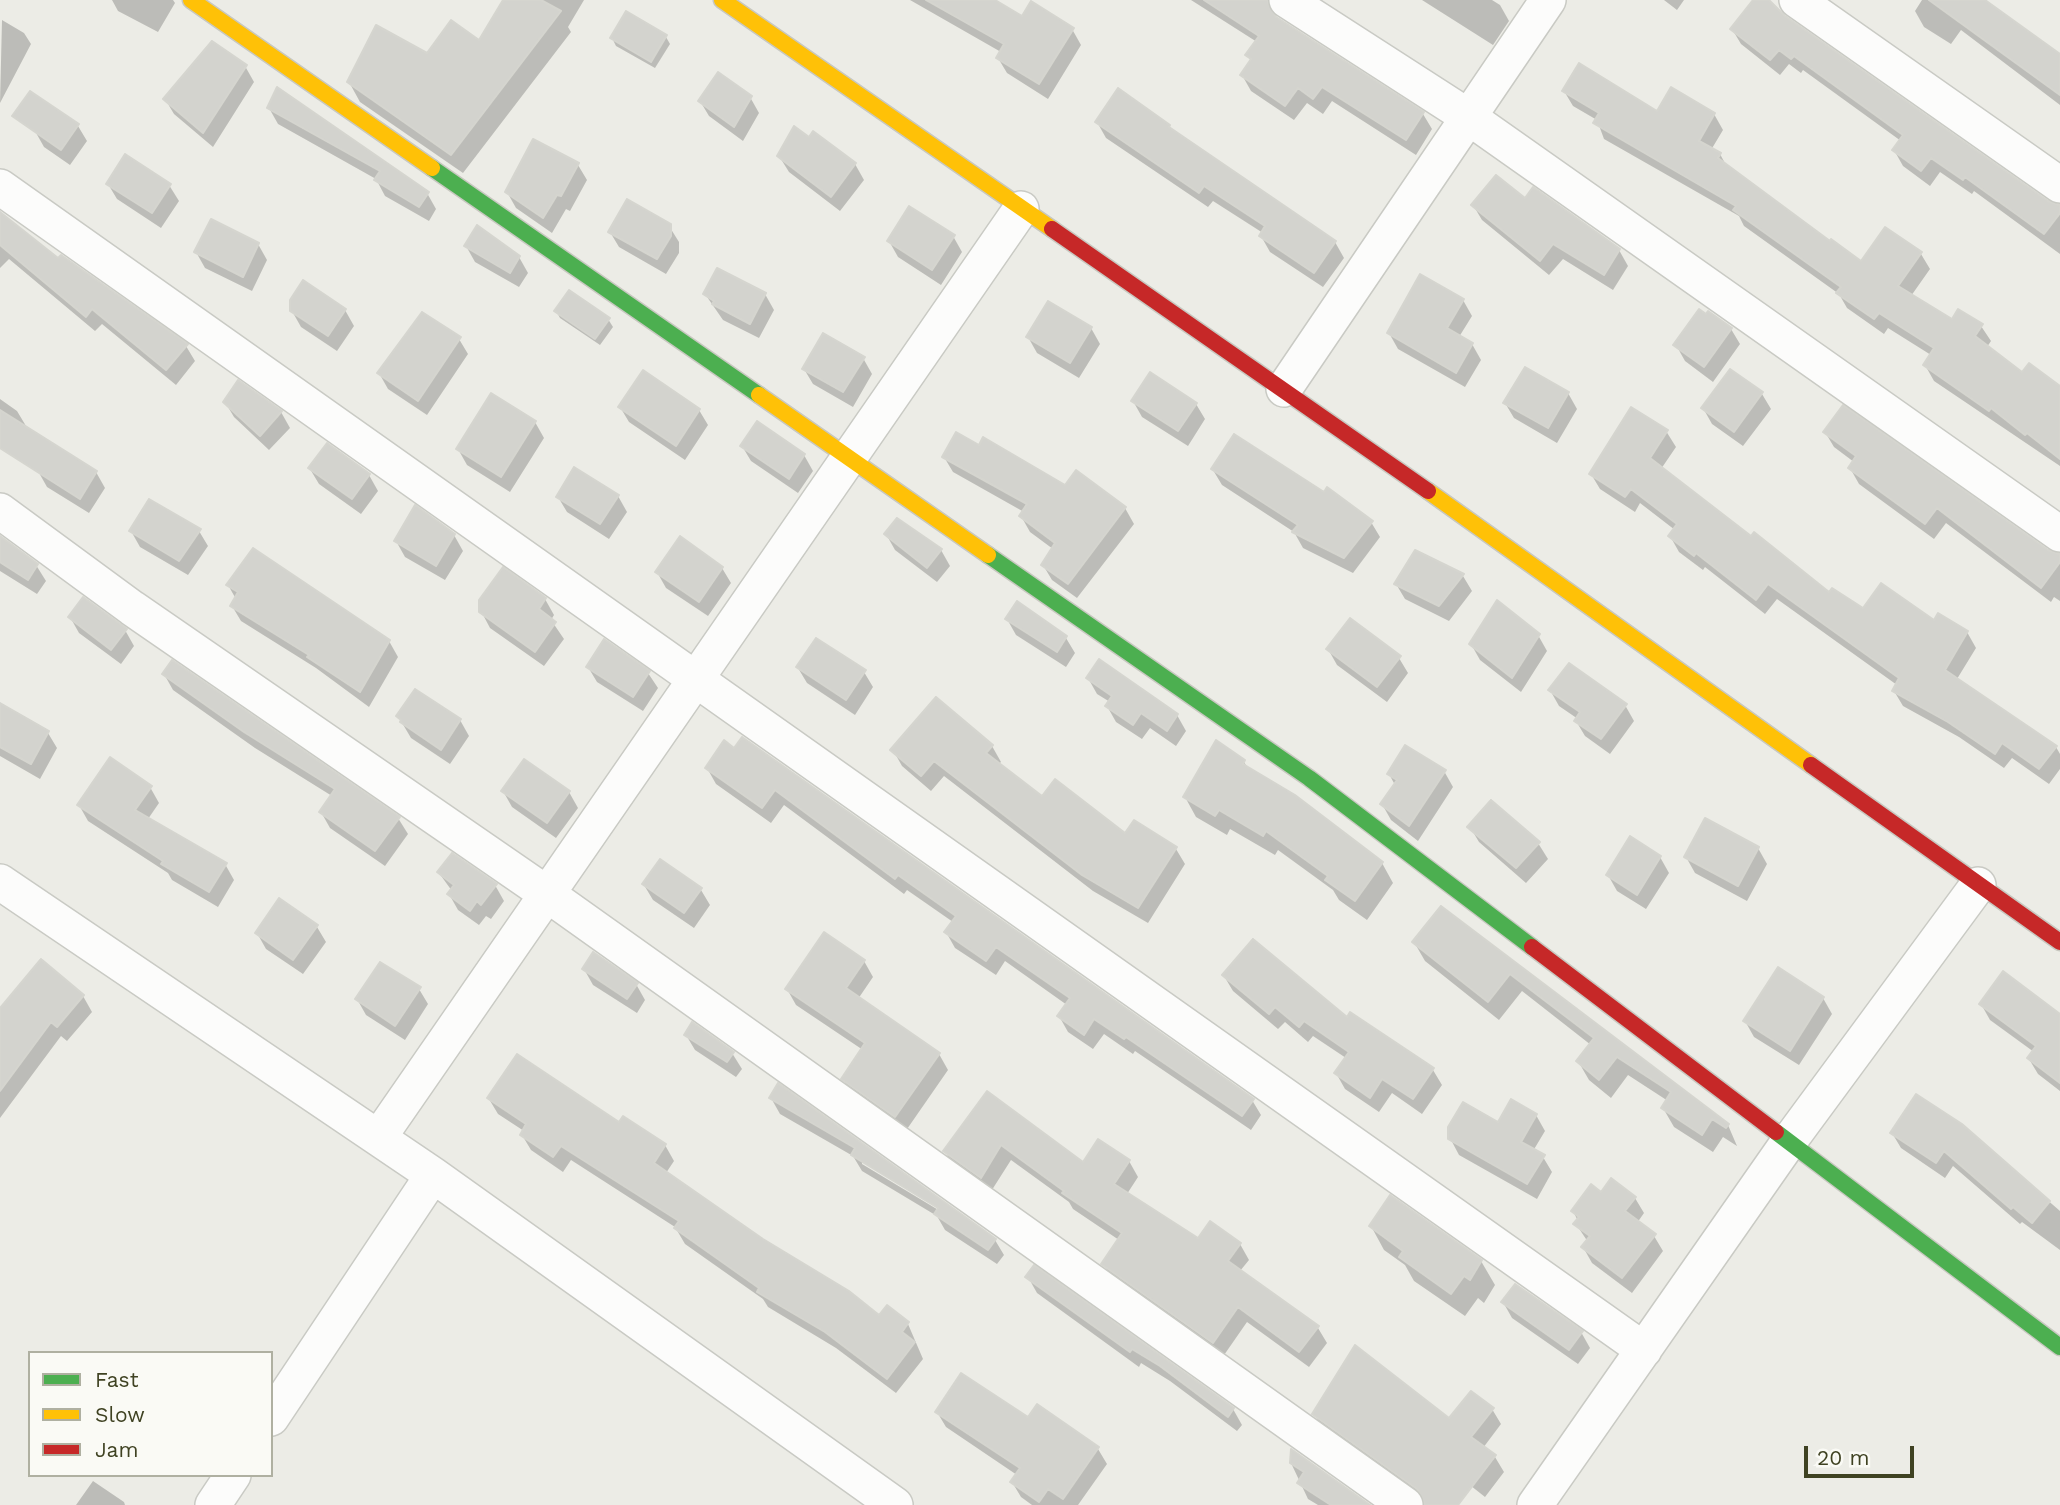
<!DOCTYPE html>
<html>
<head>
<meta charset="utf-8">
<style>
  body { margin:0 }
  #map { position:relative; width:2060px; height:1505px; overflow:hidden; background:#ecece6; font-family:"Work Sans",sans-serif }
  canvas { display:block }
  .legend { position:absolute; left:28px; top:1351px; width:245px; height:126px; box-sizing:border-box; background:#fafaf5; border:2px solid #afb0a1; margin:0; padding:9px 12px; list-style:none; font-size:21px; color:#3f4222 }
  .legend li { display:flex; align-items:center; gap:14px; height:35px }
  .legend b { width:35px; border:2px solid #afb0a1 }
  .scale { position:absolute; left:1804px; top:1446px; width:110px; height:32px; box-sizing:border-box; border:4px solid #3f4222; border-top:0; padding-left:9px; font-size:21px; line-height:24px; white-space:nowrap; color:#3f4222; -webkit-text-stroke:5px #fafaf5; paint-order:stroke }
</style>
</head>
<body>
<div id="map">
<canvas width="2060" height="1505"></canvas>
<ul class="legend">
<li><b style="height:9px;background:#4caf50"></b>Fast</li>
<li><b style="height:9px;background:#ffc107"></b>Slow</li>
<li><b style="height:9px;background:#c62828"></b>Jam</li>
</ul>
<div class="scale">20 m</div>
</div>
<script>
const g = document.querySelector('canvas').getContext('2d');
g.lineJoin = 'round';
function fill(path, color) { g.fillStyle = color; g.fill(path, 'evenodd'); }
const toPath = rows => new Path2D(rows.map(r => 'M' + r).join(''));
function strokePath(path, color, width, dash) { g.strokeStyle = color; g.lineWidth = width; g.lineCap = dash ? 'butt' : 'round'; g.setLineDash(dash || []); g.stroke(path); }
const shadow = toPath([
  [112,0,173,0,175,3,158,32,118,11],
  [505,0,584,0,568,27,571,32,463,173,360,102,349,82,427,55,480,43],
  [910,0,991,0,1023,18,1072,29,1081,45,1048,99,1007,73,998,58,1001,52],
  [1191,0,1266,0,1276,19,1423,114,1432,129,1416,155,1332,101,1323,114,1307,103,1294,120,1251,91,1242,75,1251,62,1248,55,1257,42],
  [1422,0,1492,0,1500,5,1509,21,1493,45],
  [1664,0,1684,0,1677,10],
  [1755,0,1765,0,1784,18,2048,203,2060,205,2060,254,1974,191,1972,194,1940,172,1930,186,1903,166,1894,150,1901,141,1803,70,1801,73,1789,64,1780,75,1741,44,1732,29],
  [1922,0,1982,0,2060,56,2060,105,1961,30,1951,44,1924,27,1915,11],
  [2,20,24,33,31,44,0,103],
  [666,37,670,44,655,68,616,46,612,38],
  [245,66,254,82,213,147,174,114,165,99],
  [1564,91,1658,113,1714,114,1723,130,1711,150,1720,154,1727,167,1830,244,1862,263,1886,229,1921,254,1930,269,1911,296,1953,322,1981,326,1991,341,1987,347,2023,374,2060,392,2060,466,1934,381,1925,365,1931,355,1888,328,1884,334,1847,308,1839,294,1744,226,1739,216,1604,139,1597,120,1573,106],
  [750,97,759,113,743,141,709,116,700,101],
  [269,108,427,193,436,209,429,221,385,196,376,179,278,124],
  [1097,122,1169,126,1172,132,1335,242,1344,258,1323,287,1270,252,1261,236,1263,233,1213,201,1208,207,1106,138],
  [78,126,87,141,70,165,44,147,35,131],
  [779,156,855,164,864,180,840,211,789,172],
  [578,165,587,180,570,211,566,209,552,233,516,208,507,192],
  [108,184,169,185,179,201,161,228,117,199],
  [1525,200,1619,250,1628,266,1613,290,1563,259,1549,275,1482,220,1473,205],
  [0,214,58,260,186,346,195,361,176,385,102,324,95,331,9,259,0,268],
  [669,226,679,242,679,253,666,274,619,247,610,232],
  [953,236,962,252,941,285,898,257,889,241],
  [258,244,267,260,252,291,205,268,196,252],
  [466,246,519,257,528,273,519,287,475,262],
  [705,294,765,294,774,310,759,338,723,320],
  [1463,300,1472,316,1459,337,1472,344,1481,360,1465,387,1398,349,1389,333],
  [345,310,354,326,337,351,301,327,292,311],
  [556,311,608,319,613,327,600,345,560,318],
  [1091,328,1100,344,1079,378,1037,353,1028,337],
  [1731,329,1740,344,1713,382,1685,361,1676,345],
  [459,339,468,354,427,415,388,389,379,373],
  [863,358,872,374,853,407,813,384,804,369],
  [239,383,281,412,290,428,269,450,234,417,225,402],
  [1568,393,1577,409,1557,443,1514,418,1505,403],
  [1762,394,1771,409,1743,446,1712,424,1703,408],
  [0,399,17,411,26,426,8,452,0,446],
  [1133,401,1196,404,1205,419,1188,446,1142,417],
  [620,407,699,410,708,425,685,460,629,422],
  [535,422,544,438,510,492,467,465,458,449],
  [1666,431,1676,447,1661,469,1829,594,1863,611,1935,622,1967,632,1976,648,1957,679,2056,747,2060,754,2060,769,2049,784,2012,758,2004,768,1959,737,1903,706,1894,691,1897,685,1777,599,1765,614,1705,567,1703,570,1679,552,1670,536,1675,530,1640,503,1635,512,1600,489,1591,474],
  [1825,432,2048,552,2060,554,2060,601,2054,597,2051,602,1946,523,1934,539,1859,484,1850,468,1854,462,1834,447],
  [742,446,804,455,813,471,798,493,751,461],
  [944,457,1065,487,1125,508,1134,524,1077,598,1052,580,1043,565,1053,549,1030,532,1021,516,1024,512,953,472],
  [310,469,369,475,378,491,361,514,319,484],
  [1213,470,1371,522,1380,537,1353,573,1303,548,1294,532,1222,485],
  [38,471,96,472,105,488,89,513,47,487],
  [618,496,627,512,609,539,567,512,558,497],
  [131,531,199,531,208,546,188,575,140,547],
  [886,534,941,550,950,566,937,582,895,550],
  [454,535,463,551,445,580,405,557,396,541],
  [0,538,36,565,46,581,37,594,0,571],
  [254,551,389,641,398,657,369,707,316,668,241,621,232,606,236,599,228,585],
  [722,568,731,583,708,616,666,588,657,572],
  [1463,576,1472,591,1449,621,1405,599,1396,584],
  [545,599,554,615,551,620,564,639,544,666,490,628,481,611],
  [70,617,125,630,134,646,121,664,79,633],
  [1007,619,1066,638,1075,653,1066,667,1016,635],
  [1538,635,1547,651,1521,692,1480,660,1471,644],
  [1328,649,1399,658,1408,673,1387,702,1337,665],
  [588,667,648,673,658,688,643,711,597,682],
  [798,668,864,672,873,687,855,715,807,683],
  [164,674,398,818,408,834,385,866,330,828,321,812,332,796,255,748,173,690],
  [1088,678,1177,715,1186,731,1176,746,1150,728,1142,739,1116,722,1107,706,1110,702,1097,694],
  [1550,690,1625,705,1634,721,1610,754,1585,736,1576,721,1578,719,1559,706],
  [6,708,48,733,57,748,40,779,0,756,0,719],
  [398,716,460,720,469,736,450,764,411,738],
  [725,743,1252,1100,1261,1115,1251,1130,1135,1051,1133,1054,1104,1034,1093,1049,1068,1032,1059,1016,1067,1005,1005,961,996,975,955,948,946,932,953,922,907,890,904,894,784,805,771,823,716,784,707,768],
  [992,746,1001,762,998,765,1042,799,1126,836,1135,822,1176,849,1185,864,1148,923,1093,891,944,776,931,791,902,766,893,750],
  [1244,762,1249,770,1382,863,1393,883,1367,920,1339,900,1333,890,1278,850,1275,855,1230,829,1227,835,1196,817,1185,797],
  [1444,771,1453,787,1418,841,1391,820,1382,804,1395,785,1389,774],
  [150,787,159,803,148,819,225,864,234,880,218,907,172,880,168,873,88,821,79,805],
  [503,791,569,792,578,808,556,838,512,807],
  [1470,827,1538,843,1548,859,1526,883,1479,842],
  [1758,848,1767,864,1747,901,1695,873,1686,857],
  [1660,857,1669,873,1646,909,1617,891,1608,875],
  [439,873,495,885,504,901,491,919,486,916,479,925,458,910,449,894,452,891],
  [644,885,701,890,710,905,694,928,653,900],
  [1441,908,1728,1125,1737,1146,1723,1137,1713,1152,1674,1127,1663,1108,1668,1101,1628,1075,1611,1098,1589,1080,1578,1061,1591,1045,1522,991,1499,1020,1425,961,1414,942],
  [317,927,326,942,303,974,266,949,257,933],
  [864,961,873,977,858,999,939,1054,948,1070,905,1132,852,1095,843,1079,863,1050,796,1005,787,989],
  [584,969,636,984,645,1000,637,1013,593,985],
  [1224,976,1347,1020,1433,1070,1442,1085,1422,1114,1392,1093,1379,1112,1345,1089,1336,1073,1346,1058,1313,1036,1308,1042,1285,1022,1278,1029,1233,991],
  [419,989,428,1004,405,1040,366,1015,357,999],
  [83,996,92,1012,67,1041,61,1036,0,1118,0,1011],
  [1823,998,1832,1014,1799,1065,1754,1037,1745,1021],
  [1981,1004,2060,1016,2060,1091,2038,1074,2029,1059,2034,1052,1990,1020],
  [686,1035,732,1053,742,1069,736,1077,695,1050],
  [779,1086,995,1240,1004,1255,997,1264,945,1230,937,1216,862,1171,853,1156,780,1114,771,1098],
  [862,1159,947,1211,945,1214,862,1164],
  [987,1094,1083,1164,1129,1161,1138,1177,1127,1194,1199,1240,1240,1244,1249,1260,1240,1271,1318,1328,1327,1343,1309,1367,1247,1322,1222,1358,1113,1280,1104,1264,1119,1240,1073,1209,1069,1202,1011,1160,990,1193,954,1167,945,1151],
  [489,1099,619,1125,665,1145,674,1161,666,1173,880,1318,908,1324,923,1359,896,1393,836,1348,768,1307,763,1299,685,1244,675,1227,571,1160,563,1172,531,1150,522,1135,524,1131,498,1114],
  [1536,1115,1545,1131,1533,1151,1543,1157,1552,1172,1537,1199,1459,1155,1450,1138],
  [1961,1125,2060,1211,2060,1250,2022,1222,2020,1224,1953,1166,1945,1178,1901,1148,1892,1133],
  [1602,1195,1635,1198,1644,1213,1637,1223,1654,1236,1663,1251,1632,1293,1592,1263,1583,1247,1588,1242,1576,1224,1578,1221,1573,1211],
  [1371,1226,1481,1261,1495,1285,1484,1303,1478,1298,1465,1316,1414,1281,1405,1265,1384,1250],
  [1034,1268,1233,1409,1242,1425,1237,1431,1170,1381,1141,1363,1139,1367,1037,1293,1028,1277],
  [1503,1302,1581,1332,1590,1348,1578,1364,1512,1318],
  [1492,1409,1501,1424,1483,1448,1495,1457,1504,1472,1485,1497,1461,1478,1443,1505,1427,1505,1324,1430,1314,1414,1450,1421],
  [937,1412,1028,1420,1098,1449,1107,1464,1078,1505,1032,1505,1021,1497,1012,1482,1017,1475,946,1427],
  [1291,1463,1367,1505,1318,1505,1308,1499],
  [93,1481,124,1502,125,1505,76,1505]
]);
const building = toPath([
  [503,0,541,0,561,11,451,155,347,82,376,25,427,53,451,20,479,40,503,0],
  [926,0,995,0,1022,16,1031,1,1074,28,1039,84,996,58,1004,44,926,0],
  [1204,0,1267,0,1276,17,1424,112,1406,140,1322,87,1313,99,1298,88,1285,106,1240,75,1251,59,1245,55,1259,36,1204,0],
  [1753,0,1769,0,1785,16,2048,201,2060,205,2060,213,2044,234,1965,177,1963,180,1931,158,1921,171,1892,150,1903,135,1794,56,1791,59,1779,50,1770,60,1730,29,1753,0],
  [1929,0,1985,0,2060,54,2060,95,1929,0],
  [626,11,667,35,651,62,610,38,626,11],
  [212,41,247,65,203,133,163,99,212,41],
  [1579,63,1657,111,1671,87,1715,113,1699,141,1721,153,1718,158,1830,241,1831,239,1861,261,1885,227,1922,252,1898,286,1952,319,1958,309,1983,324,1975,336,2022,372,2029,363,2060,386,2060,459,2027,433,2025,435,1991,408,1989,411,1923,365,1934,348,1879,313,1874,319,1836,293,1841,287,1733,210,1736,206,1593,123,1599,113,1562,91,1579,63],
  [718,72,752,96,734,127,698,101,718,72],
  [277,87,429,192,419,207,374,180,380,171,267,108,277,87],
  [1118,88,1170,125,1169,127,1336,241,1314,273,1259,236,1265,226,1204,186,1199,193,1095,122,1118,88],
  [30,91,79,124,61,150,12,116,30,91],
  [794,126,809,137,813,131,856,163,831,197,777,156,794,126],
  [533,139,579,163,561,196,557,195,543,218,505,192,533,139],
  [125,154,171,184,152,213,106,184,125,154],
  [1496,175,1525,198,1533,187,1620,249,1604,275,1553,244,1540,261,1471,205,1496,175],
  [627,199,671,224,671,236,657,259,608,232,627,199],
  [909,206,955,235,932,270,887,241,909,206],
  [0,212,58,258,61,255,188,344,166,370,92,309,86,317,0,245,0,212],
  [211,219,259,243,243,277,194,252,211,219],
  [477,225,520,256,510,273,464,246,477,225],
  [717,268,766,293,750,324,712,304,714,301,703,294,717,268],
  [1420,274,1464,299,1447,328,1473,343,1456,373,1387,333,1420,274],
  [303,280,346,309,328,336,290,311,290,300,303,280],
  [569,290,610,318,595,339,554,311,569,290],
  [1048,301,1092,327,1070,363,1026,337,1048,301],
  [1699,309,1706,314,1708,311,1732,328,1704,367,1673,345,1699,309],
  [422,312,461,337,418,401,377,373,422,312],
  [823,333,865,357,843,392,802,369,823,333],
  [1525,367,1569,392,1548,428,1503,403,1525,367],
  [1730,369,1763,392,1734,432,1701,408,1730,369],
  [643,370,700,409,676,446,618,407,643,370],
  [1150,372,1197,403,1178,431,1131,401,1150,372],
  [238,380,282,411,260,436,223,402,238,380],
  [491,393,536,421,501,477,456,449,491,393],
  [1843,405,2048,550,2060,554,2060,562,2041,588,1937,508,1925,524,1848,468,1856,456,1823,432,1843,405],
  [1631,407,1668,430,1650,458,1751,536,1754,532,1829,592,1832,588,1863,608,1881,583,1934,620,1938,613,1968,631,1945,670,2057,746,2039,769,2002,743,1995,754,1948,722,1892,691,1899,678,1768,584,1756,600,1696,553,1694,556,1668,536,1677,524,1631,489,1625,497,1589,474,1631,407],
  [0,410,97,471,80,499,0,448,0,410],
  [757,421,805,454,789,479,740,446,757,421],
  [956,432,979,445,983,437,1065,485,1076,470,1126,507,1068,584,1041,565,1055,543,1019,516,1027,504,942,457,956,432],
  [1234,434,1324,492,1327,487,1373,521,1344,558,1292,532,1298,525,1211,469,1234,434],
  [327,443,370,474,352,499,308,468,327,443],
  [574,467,619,495,600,524,556,497,574,467],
  [149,499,201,529,179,561,129,531,149,499],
  [415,505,455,534,436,566,394,541,415,505],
  [897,518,942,549,927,568,884,534,897,518],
  [0,536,38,564,28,580,0,562,0,536],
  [680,536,723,567,699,602,655,572,680,536],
  [253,548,390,640,360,692,307,657,309,655,230,606,238,592,226,585,253,548],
  [1415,550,1464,574,1439,606,1394,584,1415,550],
  [503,567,546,598,539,609,556,622,535,652,479,612,479,600,503,567],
  [83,597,127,629,111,650,68,617,83,597],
  [1497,600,1540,634,1512,678,1469,644,1497,600],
  [1017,601,1067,636,1057,652,1005,619,1017,601],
  [1350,618,1401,656,1377,687,1326,649,1350,618],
  [816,638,866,670,846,700,796,667,816,638],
  [604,639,650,671,633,697,586,667,604,639],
  [1099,659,1178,714,1167,731,1141,713,1133,725,1105,706,1112,696,1086,678,1099,659],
  [172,660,400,817,375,851,319,812,335,789,244,732,162,674,172,660],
  [1569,663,1627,704,1601,739,1574,721,1580,712,1548,690,1569,663],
  [415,689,461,719,441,750,400,722,401,720,396,716,415,689],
  [936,697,993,745,986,753,1042,796,1055,779,1125,833,1134,820,1177,847,1138,908,1082,875,934,761,921,776,890,750,936,697],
  [0,703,49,731,31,764,0,747,0,703],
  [742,737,1254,1099,1242,1116,1126,1037,1124,1039,1094,1019,1084,1035,1057,1016,1070,998,996,947,986,961,944,932,956,916,898,875,895,879,775,790,762,808,705,768,724,740,734,748,742,737],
  [1216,740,1245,760,1243,764,1295,795,1383,862,1355,901,1325,880,1328,876,1266,831,1263,836,1219,810,1215,816,1183,797,1216,740],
  [1405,745,1446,770,1409,826,1380,804,1397,780,1387,774,1405,745],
  [110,757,152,786,135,810,227,863,209,892,161,864,163,861,77,805,110,757],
  [524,759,570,791,547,823,501,791,524,759],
  [1491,800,1540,842,1516,868,1467,827,1491,800],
  [1705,818,1759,847,1738,886,1684,857,1705,818],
  [1630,836,1661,856,1637,895,1606,875,1630,836],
  [452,853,497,884,481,905,477,901,470,911,447,894,454,885,437,872,452,853],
  [660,859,702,888,684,913,642,884,660,859],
  [279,898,318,925,293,960,255,933,279,898],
  [1441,906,1729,1124,1726,1128,1712,1119,1702,1135,1661,1108,1671,1092,1617,1057,1599,1080,1576,1061,1594,1038,1510,974,1488,1002,1412,942,1441,906],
  [824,932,865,960,846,988,940,1053,895,1117,841,1079,865,1043,785,989,824,932],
  [1253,939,1347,1017,1350,1012,1434,1068,1413,1099,1382,1079,1370,1098,1334,1073,1349,1052,1304,1021,1299,1027,1275,1007,1269,1014,1222,975,1253,939],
  [593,952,638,983,627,999,582,969,593,952],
  [41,959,84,995,57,1027,51,1022,0,1091,0,1008,41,959],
  [380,962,421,987,395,1026,355,999,380,962],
  [1778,967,1824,997,1790,1051,1743,1021,1778,967],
  [2003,971,2060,1014,2060,1083,2027,1058,2036,1046,1979,1004,2003,971],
  [692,1022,734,1052,727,1062,684,1035,692,1022],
  [517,1054,619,1122,623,1116,666,1144,654,1163,763,1239,849,1291,879,1315,887,1305,909,1322,902,1332,915,1342,887,1379,825,1332,757,1292,759,1288,674,1228,679,1221,561,1146,553,1157,520,1135,526,1124,487,1098,517,1054],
  [778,1083,996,1239,988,1250,934,1214,938,1208,851,1155,855,1148,769,1098,778,1083],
  [987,1091,1083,1162,1098,1139,1130,1160,1114,1184,1198,1238,1210,1221,1241,1243,1228,1261,1319,1326,1299,1352,1238,1307,1213,1343,1101,1264,1122,1233,1062,1193,1064,1191,1001,1145,981,1178,943,1151,987,1091],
  [1916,1094,1962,1124,2050,1201,2032,1223,2013,1207,2011,1209,1944,1151,1936,1163,1890,1133,1916,1094],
  [1511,1099,1537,1114,1521,1142,1545,1155,1527,1184,1448,1139,1448,1127,1463,1102,1498,1122,1511,1099],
  [1611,1178,1636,1197,1625,1211,1656,1234,1622,1278,1581,1247,1590,1236,1573,1224,1579,1217,1571,1211,1591,1184,1601,1192,1611,1178],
  [1390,1195,1482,1260,1470,1280,1464,1276,1451,1294,1399,1257,1403,1251,1369,1226,1390,1195],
  [1034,1265,1234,1408,1228,1417,1160,1366,1132,1349,1130,1352,1025,1277,1034,1265],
  [1515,1284,1583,1331,1569,1350,1501,1302,1515,1284],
  [1355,1345,1449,1418,1471,1391,1494,1408,1471,1437,1496,1455,1458,1505,1425,1505,1417,1489,1312,1414,1355,1345],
  [961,1373,1028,1417,1037,1404,1099,1447,1063,1499,1048,1489,1039,1502,1010,1482,1020,1468,935,1412,961,1373],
  [1291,1449,1370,1505,1331,1505,1297,1483,1304,1472,1290,1463,1291,1449]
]);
const street = toPath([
  [1287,0,1467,116,2060,534],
  [1797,0,2060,185],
  [0,187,1644,1350],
  [1284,389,1548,0],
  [0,511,132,608,547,894,1405,1505],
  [0,882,433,1175,895,1505],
  [379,1137,1021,209],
  [271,1418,433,1175],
  [213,1505,233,1475],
  [1535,1505,1790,1140,1978,885]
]);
const fast = toPath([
  [432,168,759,395],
  [988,555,1309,778,1532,947],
  [1776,1132,2060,1347]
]);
const slow = toPath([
  [191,0,432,168],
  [722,0,1052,229],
  [759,395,988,555],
  [1428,491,1811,765]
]);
const jam = toPath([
  [1052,229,1428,491],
  [1811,765,2060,942],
  [1532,947,1776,1132]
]);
fill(shadow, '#0003');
fill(building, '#d3d3ce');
strokePath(building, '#d5d5cf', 2);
strokePath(street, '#c9cac4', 38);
strokePath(fast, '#c8c8c0', 19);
strokePath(slow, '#c8c8c0', 19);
strokePath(jam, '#c8c8c0', 19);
strokePath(street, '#fcfcfb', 35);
strokePath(fast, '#4caf50', 16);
strokePath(slow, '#ffc107', 16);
strokePath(jam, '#c62828', 16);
</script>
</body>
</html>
